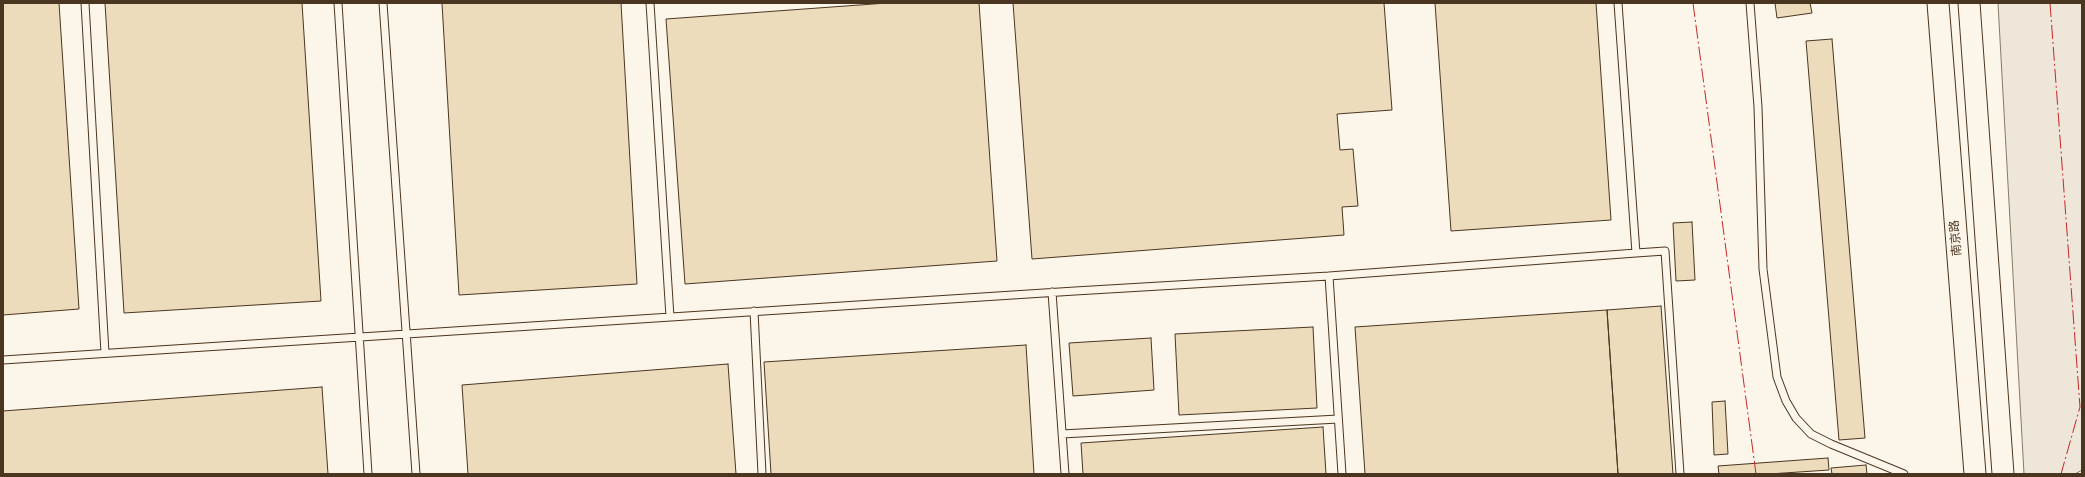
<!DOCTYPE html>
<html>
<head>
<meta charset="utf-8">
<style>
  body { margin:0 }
  #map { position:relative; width:2085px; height:477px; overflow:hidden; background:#fbf6e9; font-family:Karla,sans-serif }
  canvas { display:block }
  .frame { position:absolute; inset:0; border:4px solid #4a3520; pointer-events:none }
</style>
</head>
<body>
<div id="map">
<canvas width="2085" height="477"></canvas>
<div class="frame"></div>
</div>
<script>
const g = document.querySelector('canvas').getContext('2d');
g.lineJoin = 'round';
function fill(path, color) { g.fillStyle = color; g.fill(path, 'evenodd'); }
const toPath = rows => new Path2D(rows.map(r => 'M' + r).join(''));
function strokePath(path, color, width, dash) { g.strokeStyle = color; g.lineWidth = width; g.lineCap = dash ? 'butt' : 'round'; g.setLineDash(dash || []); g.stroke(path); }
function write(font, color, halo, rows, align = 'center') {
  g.font = font + ' Karla,"Noto Sans SC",sans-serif'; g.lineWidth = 3; g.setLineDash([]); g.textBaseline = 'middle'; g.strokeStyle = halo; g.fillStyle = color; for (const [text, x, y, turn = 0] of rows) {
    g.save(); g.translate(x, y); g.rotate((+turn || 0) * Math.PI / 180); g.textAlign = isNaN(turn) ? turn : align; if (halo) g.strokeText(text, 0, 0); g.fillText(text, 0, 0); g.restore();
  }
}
const green = toPath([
  [1998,3,2082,3,2082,470,2075,474,2024,474,1998,3]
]);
const building = toPath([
  [3,3,59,3,79,309,3,315,3,3],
  [105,3,302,3,321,301,124,313,105,3],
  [442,3,621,3,637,284,459,295,442,3],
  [887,3,979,3,997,261,685,284,666,19,887,3],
  [1013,3,1384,3,1392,110,1337,114,1340,150,1353,149,1358,206,1342,207,1344,235,1032,259,1013,3],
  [1435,3,1596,3,1611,220,1451,231,1435,3],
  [1775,3,1810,3,1812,13,1777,18,1775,3],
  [1832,39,1865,438,1839,440,1806,41,1832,39],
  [1692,222,1695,280,1676,281,1673,223,1692,222],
  [1661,306,1673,474,1618,474,1607,310,1661,306],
  [1607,310,1618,474,1365,474,1355,327,1607,310],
  [1313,327,1317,408,1179,415,1175,334,1313,327],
  [1151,338,1154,390,1073,396,1069,343,1151,338],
  [1026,345,1034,474,771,474,764,362,1026,345],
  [728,364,736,474,468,474,462,385,728,364],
  [322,387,328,474,3,474,3,411,322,387],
  [1725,401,1728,454,1714,455,1712,402,1725,401],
  [1323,427,1326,474,1083,474,1081,443,1323,427],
  [1828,458,1829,470,1769,474,1719,474,1718,466,1828,458],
  [1866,465,1867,474,1832,474,1831,468,1866,465]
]);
const lane = toPath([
  [85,3,105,353],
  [338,3,368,474],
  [383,3,416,474],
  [650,3,670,317],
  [1750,3,1758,107,1763,269,1777,377,1786,401,1796,418,1811,434,1831,444,1904,474],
  [1636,253,1665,251,1680,474],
  [1329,276,1342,474],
  [1052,292,1065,474],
  [754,311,762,474],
  [3,360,1075,291,1329,276,1636,253,1618,3],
  [1062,434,1338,419]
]);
const primary = toPath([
  [1938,3,1975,474],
  [1969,3,2003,474]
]);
const power = toPath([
  [1693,3,1756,474],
  [2050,3,2080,407,2061,474]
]);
const streetNames = [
  ["南京路",1956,238,-95]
];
fill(green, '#ede6d9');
strokePath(green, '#887966', 1);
fill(building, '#ecdcbc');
strokePath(building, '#4a3520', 1);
strokePath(lane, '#4a3520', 9);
strokePath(primary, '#4a3520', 23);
strokePath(lane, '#fbf6e9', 7);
strokePath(primary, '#fbf6e9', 21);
strokePath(power, '#c62828', 1, [14, 3, 2, 3]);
write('12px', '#4a3520', '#fbf6e9', streetNames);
</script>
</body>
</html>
